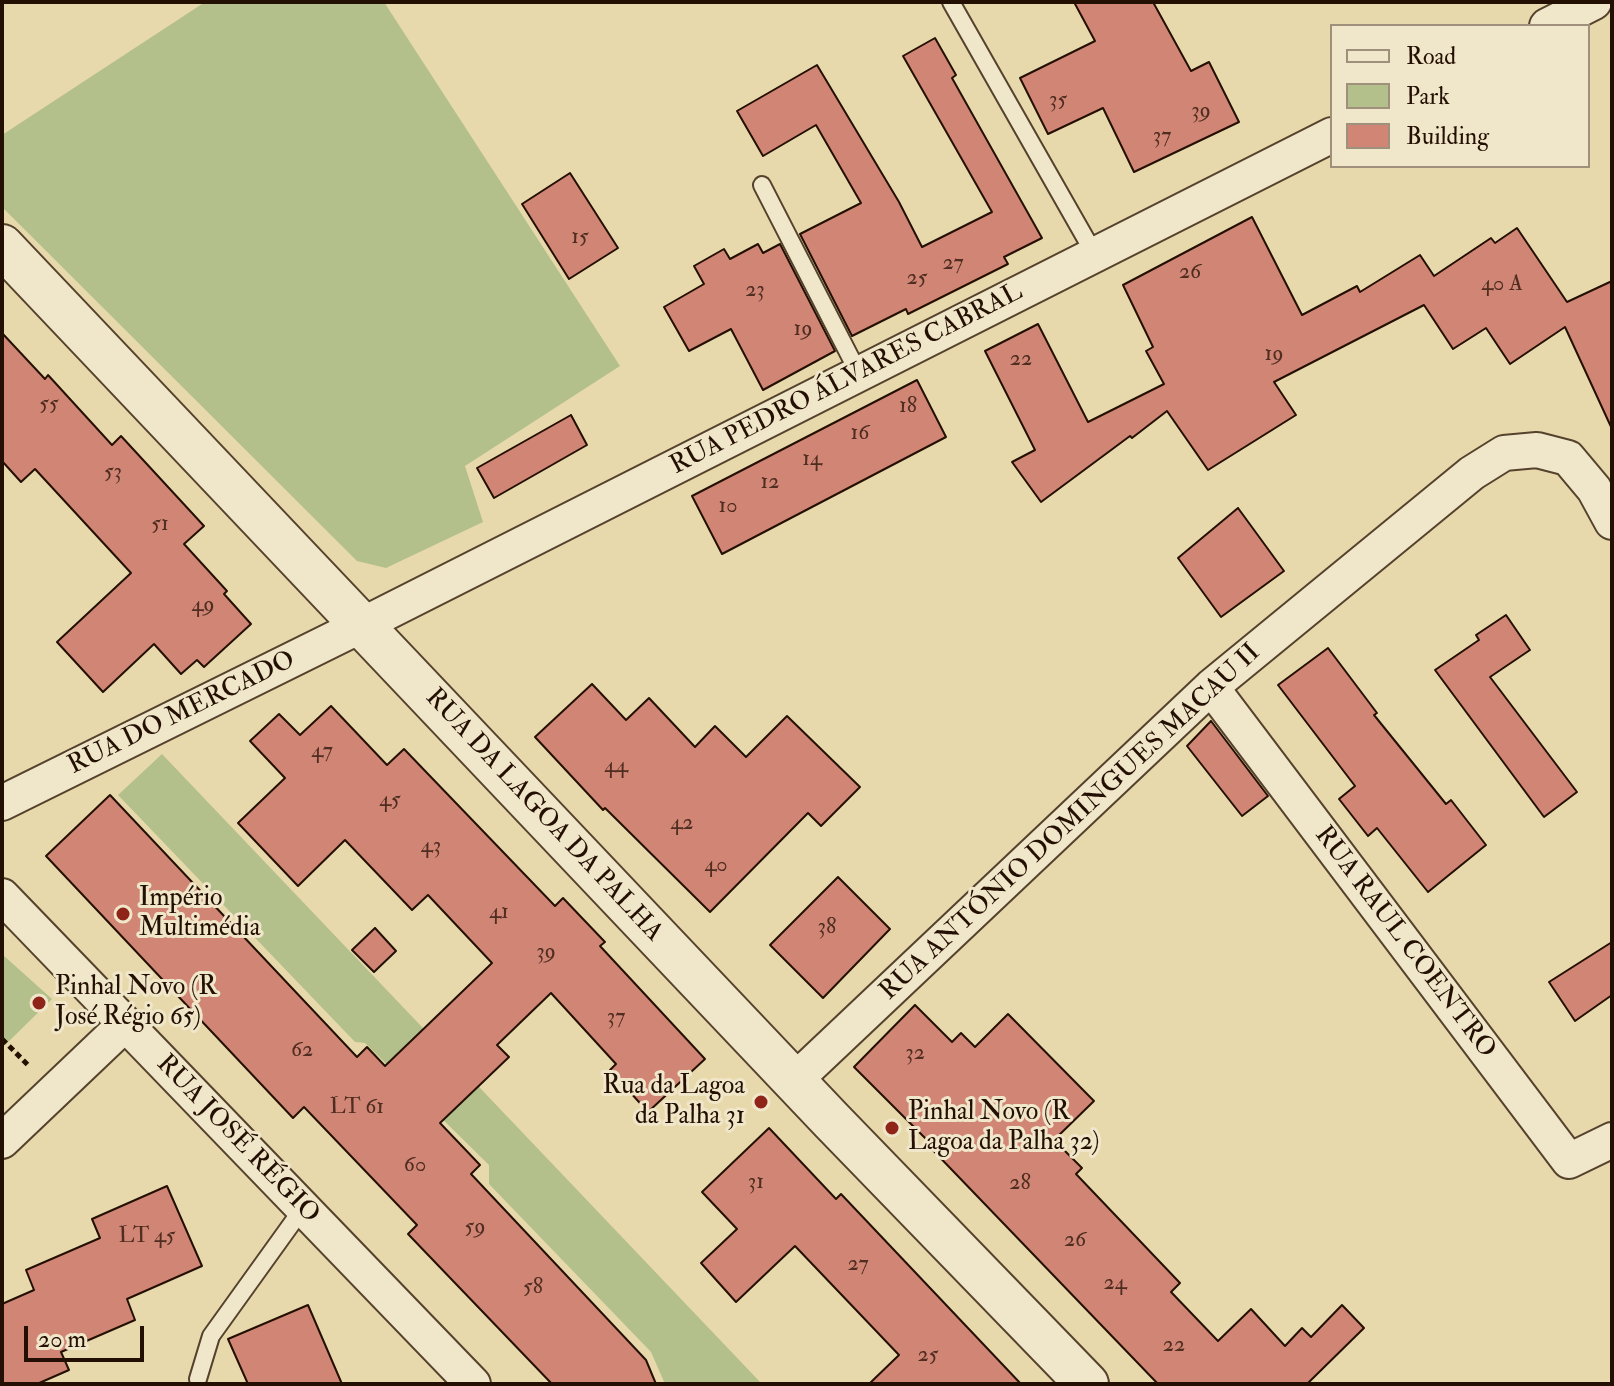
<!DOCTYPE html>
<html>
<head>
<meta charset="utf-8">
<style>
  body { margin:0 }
  #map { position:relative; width:1614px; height:1386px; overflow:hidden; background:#e8d9ac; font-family:"IM FELL Double Pica",serif }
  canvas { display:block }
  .frame { position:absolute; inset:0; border:4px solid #241003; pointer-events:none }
  .legend { position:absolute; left:1330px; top:24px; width:260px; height:144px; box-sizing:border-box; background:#f0e6c9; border:2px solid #9e907a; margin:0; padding:10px 14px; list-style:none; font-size:24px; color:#241003 }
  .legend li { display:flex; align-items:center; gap:16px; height:40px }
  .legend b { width:40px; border:2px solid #9e907a }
  .scale { position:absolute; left:24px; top:1326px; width:120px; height:36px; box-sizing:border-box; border:4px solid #241003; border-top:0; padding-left:10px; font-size:24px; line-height:28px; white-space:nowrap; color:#241003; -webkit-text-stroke:6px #f0e6c9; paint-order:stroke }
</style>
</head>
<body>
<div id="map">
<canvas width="1614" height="1386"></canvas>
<div class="frame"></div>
<ul class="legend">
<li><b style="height:10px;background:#f0e6c9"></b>Road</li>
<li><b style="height:22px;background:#b4c08b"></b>Park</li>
<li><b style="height:22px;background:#d08575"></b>Building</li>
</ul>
<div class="scale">20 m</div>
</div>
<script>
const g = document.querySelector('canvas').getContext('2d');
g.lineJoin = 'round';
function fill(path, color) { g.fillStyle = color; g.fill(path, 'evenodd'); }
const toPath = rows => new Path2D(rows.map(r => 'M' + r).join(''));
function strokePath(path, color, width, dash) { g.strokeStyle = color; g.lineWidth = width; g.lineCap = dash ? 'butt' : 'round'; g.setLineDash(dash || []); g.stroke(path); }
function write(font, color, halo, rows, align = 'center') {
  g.font = font + ' "IM FELL Double Pica",serif'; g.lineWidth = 6; g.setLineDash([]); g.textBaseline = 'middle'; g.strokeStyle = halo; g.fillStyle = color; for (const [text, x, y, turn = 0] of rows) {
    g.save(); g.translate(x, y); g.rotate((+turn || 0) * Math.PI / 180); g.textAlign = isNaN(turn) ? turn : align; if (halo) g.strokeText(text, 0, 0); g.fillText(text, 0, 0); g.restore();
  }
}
const green = toPath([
  [205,2,384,2,620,366,465,466,483,522,386,568,357,561,2,207,2,135],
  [162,754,762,1384,665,1384,651,1352,489,1184,489,1165,365,1043,355,1042,118,795],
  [2,954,52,999,2,1048]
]);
const building = toPath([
  [1074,2,1153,2,1191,71,1209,62,1239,122,1134,172,1103,108,1048,134,1020,78,1095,41,1074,2],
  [935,38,956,75,952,78,1042,238,1004,257,1008,264,908,314,906,309,852,336,800,234,861,203,816,125,763,156,737,111,817,65,899,202,922,247,992,212,903,56,935,38],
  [570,173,618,248,569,279,522,204,570,173],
  [1252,217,1302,315,1357,286,1360,292,1420,255,1434,276,1491,238,1495,243,1517,228,1567,302,1612,281,1612,429,1565,327,1510,364,1486,328,1453,349,1424,305,1274,382,1296,415,1208,470,1167,411,1132,438,1130,436,1041,502,1012,462,1035,450,985,351,1038,324,1088,422,1164,384,1146,351,1153,347,1123,285,1252,217],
  [758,244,763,253,780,244,835,351,763,390,731,329,689,351,664,307,704,284,694,266,724,249,730,259,758,244],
  [2,333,45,379,48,375,112,445,121,436,204,526,184,544,227,591,224,594,251,624,204,667,197,660,181,674,154,644,103,692,57,642,131,573,35,469,21,482,2,461,2,333],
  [917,380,946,437,722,554,692,496,917,380],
  [571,415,587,445,494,498,477,468,571,415],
  [1238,508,1284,571,1221,617,1178,558,1238,508],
  [1506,615,1530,650,1490,677,1577,792,1544,817,1435,670,1479,640,1476,635,1506,615],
  [1328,648,1377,713,1374,715,1446,804,1451,800,1486,845,1428,892,1377,828,1368,836,1339,799,1355,786,1278,685,1328,648],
  [592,684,626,720,649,698,695,747,715,726,746,757,787,716,860,787,821,826,808,813,710,912,605,808,603,810,535,737,592,684],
  [331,706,387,765,404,749,555,906,563,898,605,942,600,946,705,1059,648,1112,610,1070,616,1064,551,993,497,1045,509,1057,440,1123,480,1165,471,1174,646,1360,656,1384,552,1384,408,1234,417,1225,304,1107,293,1118,46,856,110,795,357,1057,367,1047,385,1066,492,963,428,895,412,910,345,840,298,886,238,823,285,778,250,741,279,714,300,735,331,706],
  [1211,721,1268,796,1242,816,1187,746,1211,721],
  [838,877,890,929,823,998,770,945,838,877],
  [375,928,396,951,374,972,352,950,375,928],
  [1612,942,1612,995,1575,1021,1549,982,1612,942],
  [915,1005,952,1042,961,1033,975,1047,1008,1014,1094,1101,1054,1140,1082,1168,1076,1174,1180,1283,1171,1292,1218,1341,1251,1309,1285,1346,1302,1328,1311,1337,1342,1305,1364,1328,1307,1384,1158,1384,927,1144,929,1142,854,1067,915,1005],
  [769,1128,836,1199,841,1194,1021,1384,869,1384,899,1355,795,1246,736,1302,701,1263,737,1229,702,1192,769,1128],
  [167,1186,202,1266,127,1299,135,1320,61,1352,69,1370,37,1384,2,1384,2,1304,34,1290,26,1270,100,1238,92,1219,167,1186],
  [308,1305,342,1384,248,1384,228,1339,308,1305]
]);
const path = toPath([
  [2,1039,28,1065]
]);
const service = toPath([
  [951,2,1095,255],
  [762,185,859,374],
  [198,1379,211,1336,303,1208]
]);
const minor = toPath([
  [1547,26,1594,2],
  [1211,687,1569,1161,1612,1140],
  [2,803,362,625,1332,135],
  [2,896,473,1384],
  [794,1081,1211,687,1472,473,1504,453,1537,450,1568,458,1594,489,1612,522],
  [2,1141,125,1024]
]);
const tertiary = toPath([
  [2,246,832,1121,1087,1384]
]);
const markers = [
  [123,914,8,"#8f2418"],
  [39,1003,8,"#8f2418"],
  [761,1102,8,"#8f2418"],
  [892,1128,8,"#8f2418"]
];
const numberNames = [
  ["35",1058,101],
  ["39",1201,112],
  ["37",1162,137],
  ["15",580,238],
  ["27",953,264],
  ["26",1190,273],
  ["25",917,279],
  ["40 A",1502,285],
  ["23",755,291],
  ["19",803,330],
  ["19",1274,355],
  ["22",1021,360],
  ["55",49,405],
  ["18",908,407],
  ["16",860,434],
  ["14",812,460],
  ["53",113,473],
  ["12",770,483],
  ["10",728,507],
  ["51",160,525],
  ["49",203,606],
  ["47",322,752],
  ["44",616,767],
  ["45",390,801],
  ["42",682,824],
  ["43",431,847],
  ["40",716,866],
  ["41",499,913],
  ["38",827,928],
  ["39",546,953],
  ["37",616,1018],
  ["62",302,1051],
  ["32",915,1054],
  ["LT 61",357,1108],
  ["60",415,1166],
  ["31",756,1183],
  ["28",1020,1184],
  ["59",475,1228],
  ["LT 45",147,1237],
  ["26",1075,1241],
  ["27",858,1265],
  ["24",1115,1284],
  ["58",533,1288],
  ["22",1174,1346],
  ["25",928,1356]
];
const streetNames = [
  ["RUA PEDRO ÁLVARES CABRAL",847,380,-27],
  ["RUA DO MERCADO",182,714,-26],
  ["RUA DA LAGOA DA PALHA",543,816,47],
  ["RUA ANTÓNIO DOMINGUES MACAU II",1071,823,-43],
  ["RUA RAUL COENTRO",1404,943,53],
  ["RUA JOSÉ RÉGIO",237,1140,46]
];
const poiNames = [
  ["Império",139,899],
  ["Multimédia",139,929],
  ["Pinhal Novo (R",55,988],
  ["José Régio 65)",55,1018],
  ["Rua da Lagoa",745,1087,"right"],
  ["da Palha 31",745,1117,"right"],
  ["Pinhal Novo (R",908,1113],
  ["Lagoa da Palha 32)",908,1143]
];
fill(green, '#b4c08b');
fill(building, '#d08575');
strokePath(building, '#241003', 2);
strokePath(service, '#55422d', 20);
strokePath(minor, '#55422d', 38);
strokePath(tertiary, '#55422d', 46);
strokePath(path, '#241003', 5, [6, 4]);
strokePath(service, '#f0e6c9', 16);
strokePath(minor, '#f0e6c9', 34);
strokePath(tertiary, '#f0e6c9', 42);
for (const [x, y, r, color] of markers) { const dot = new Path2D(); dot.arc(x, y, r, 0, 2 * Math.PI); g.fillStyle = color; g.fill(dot); strokePath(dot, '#f0e6c9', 3); }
write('22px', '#4f2d20', null, numberNames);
write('26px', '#241003', '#f0e6c9', streetNames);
write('26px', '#241003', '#f0e6c9', poiNames, 'left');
</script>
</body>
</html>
